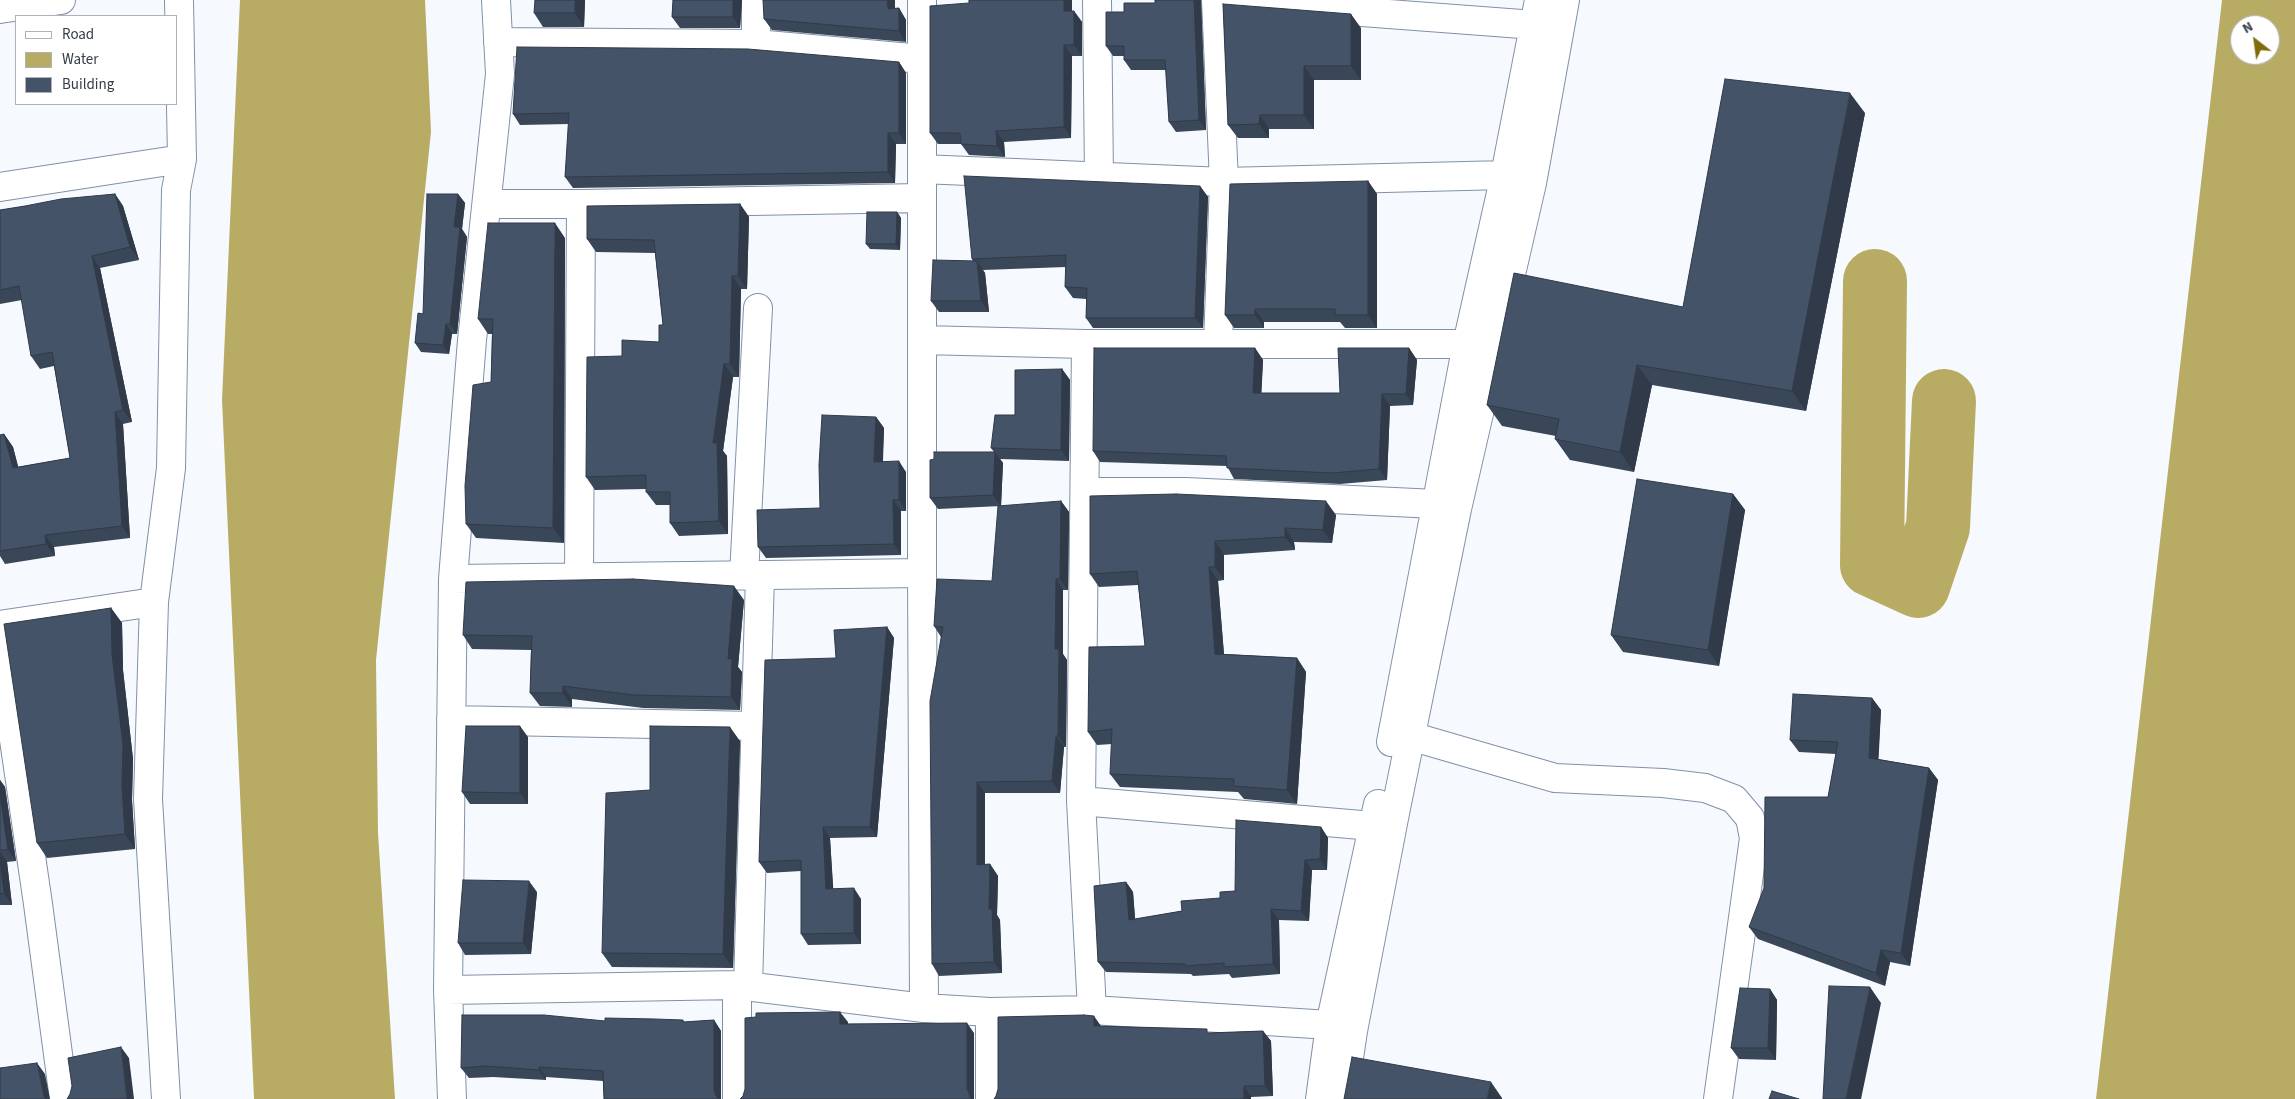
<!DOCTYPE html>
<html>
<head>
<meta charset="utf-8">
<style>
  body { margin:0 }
  #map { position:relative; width:2295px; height:1099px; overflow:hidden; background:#f6faff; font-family:"Source Sans 3",sans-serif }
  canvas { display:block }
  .legend { position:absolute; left:15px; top:15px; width:162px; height:90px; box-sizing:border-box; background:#fff; border:1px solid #aeb1b5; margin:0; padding:6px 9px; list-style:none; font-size:15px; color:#353c46 }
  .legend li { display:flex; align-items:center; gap:10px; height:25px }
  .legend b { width:25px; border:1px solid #aeb1b5 }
  .north { position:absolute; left:2230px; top:15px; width:50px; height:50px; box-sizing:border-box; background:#fff; border:1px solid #aeb1b5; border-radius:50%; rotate:330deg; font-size:14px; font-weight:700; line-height:20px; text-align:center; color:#353c46 }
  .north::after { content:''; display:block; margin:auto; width:18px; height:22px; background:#7d6e0b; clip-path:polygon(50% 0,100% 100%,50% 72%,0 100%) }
</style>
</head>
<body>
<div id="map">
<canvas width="2295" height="1099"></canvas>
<ul class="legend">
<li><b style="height:6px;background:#fff"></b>Road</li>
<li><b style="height:14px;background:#b8ab63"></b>Water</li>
<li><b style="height:14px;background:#445367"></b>Building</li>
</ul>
<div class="north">N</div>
</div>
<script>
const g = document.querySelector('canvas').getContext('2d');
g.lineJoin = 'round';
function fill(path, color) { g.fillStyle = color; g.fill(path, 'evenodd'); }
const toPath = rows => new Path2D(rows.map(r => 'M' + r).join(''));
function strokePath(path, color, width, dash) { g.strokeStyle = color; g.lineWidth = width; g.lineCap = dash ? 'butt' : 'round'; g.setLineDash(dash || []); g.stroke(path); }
const water = toPath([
  [240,0,425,0,431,132,376,660,378,833,395,1099,254,1099,222,400],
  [2222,0,2295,0,2295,1099,2096,1099],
  [2240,25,2270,25,2270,55,2240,55]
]);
const river = toPath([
  [1875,281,1872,565,1918,586,1938,527,1944,401]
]);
const minor = toPath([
  [1097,0,1099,177],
  [1216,0,1224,182,1218,343],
  [1216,1,1535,25],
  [0,9,61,0],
  [498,42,756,44,922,59],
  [756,44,756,0],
  [922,169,1224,182,1505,175,1522,180],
  [0,187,182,159],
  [487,204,581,204,921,198],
  [922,340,1086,344,1467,344],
  [1086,344,1081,801,1092,1010],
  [1086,492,1186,492,1436,504,1453,508],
  [922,573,924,1008],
  [744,575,758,308],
  [579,578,581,204],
  [453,579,922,573,922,0],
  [0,625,154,602],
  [0,644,38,904,64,1099],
  [451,720,756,726],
  [1393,731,1555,778,1663,783,1705,788,1734,799,1750,818,1754,838,1718,1099],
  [1391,742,1467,344,1505,175,1539,0],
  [1081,801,1373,826],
  [737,985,737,1099],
  [748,986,760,575],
  [448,990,453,579,472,340,500,74,496,0],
  [990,1012,990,1099],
  [166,1099,148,799,154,602,171,468,176,190,182,159,179,0],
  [452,1099,448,990,737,985,924,1008,990,1012,1092,1010,1330,1025,1348,1030],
  [1320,1099,1330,1025,1378,804],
  [1343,1099,1353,1031,1395,813,1457,509,1532,183,1565,0]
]);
const wall = toPath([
  [585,0,584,27,543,27,534,13],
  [673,0,742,0,740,28,680,28,672,17],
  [1072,0,1072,11,1074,11,1082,22,1082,56,1072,56,1071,138,1004,142,1005,157,969,155,961,144,938,144,930,133,969,3],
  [1155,0,1201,0,1206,130,1176,132,1169,122,1166,70,1131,70,1124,60,1124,56,1113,56,1106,46,1124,12,1155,3],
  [1223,4,1361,28,1361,80,1314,80,1314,129,1269,129,1269,138,1238,138,1228,125],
  [899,8,906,20,906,42,772,30,764,19],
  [899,62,906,73,906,144,896,144,895,183,573,188,565,177,569,124,520,125,513,114],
  [1865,113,1806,411,1652,385,1634,472,1570,460,1555,439,1556,436,1502,426,1487,405,1683,307],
  [1368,181,1377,194,1377,328,1345,328,1340,322,1264,322,1264,328,1234,328,1225,315],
  [1200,186,1208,197,1203,328,1093,328,1086,318,1086,299,1073,298,1065,287,1066,267,983,270,985,273,989,312,939,312,931,301,973,261,972,259],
  [115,194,123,206,139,260,100,268,132,422,123,424,130,538,54,547,55,556,5,564,0,556,0,435,4,434,13,447,18,467,70,458,54,366,40,369,31,356,22,300,0,304,0,210],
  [458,194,465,203,462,229,467,237,457,334,452,334,449,354,421,352,415,343],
  [740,204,749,217,747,289,741,289,739,377,733,377,723,451,727,456,728,534,679,536,670,523,670,505,656,505,646,492,646,489,595,490,586,477,622,356,659,342,663,325,655,253,596,252,587,239],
  [897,212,901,218,900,250,870,249,866,244],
  [565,238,564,543,476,538,466,524,491,382,492,334,488,334,478,319],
  [1255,348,1263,360,1261,393,1340,393,1409,348,1417,360,1413,405,1390,406,1387,480,1340,484,1234,479,1227,466,1100,462,1093,451],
  [1062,369,1070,380,1069,461,1000,459,1003,463,1001,506,938,509,930,498,994,452,991,448,1015,415],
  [876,417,884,428,883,462,906,472,906,511,901,511,901,555,766,558,758,547,820,508],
  [1733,494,1745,510,1719,666,1623,652,1611,635],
  [1090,496,1336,515,1332,543,1294,542,1295,550,1224,555,1224,580,1218,581,1224,654,1297,658,1306,672,1297,804,1244,799,1238,792,1120,787,1110,774,1112,744,1097,745,1088,732,1145,646,1138,585,1099,587,1090,574],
  [1061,501,1069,512,1068,590,1063,590,1063,654,1067,660,1066,747,1064,747,1060,793,985,793,985,865,990,864,998,876,997,915,1000,920,1002,973,939,976,932,964,941,637,934,626,992,581],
  [744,600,738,667,742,672,740,710,643,708,572,699,572,707,540,706,530,693,531,650,472,649,463,635],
  [111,608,122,623,123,670,133,759,132,800,135,849,47,858,37,843],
  [887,627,894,638,877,837,830,838,833,889,861,899,861,944,808,945,801,934,801,871,767,873,759,862,836,658],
  [1872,698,1881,710,1878,759,1929,768,1938,780,1910,966,1890,962,1885,986,1758,939,1749,927,1828,797,1836,754,1799,752,1790,740],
  [528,737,528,804,470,804,462,792],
  [740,741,733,968,612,967,602,953,650,790],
  [0,780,5,787,16,861,7,862,12,905,0,905],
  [1321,827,1328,838,1327,870,1312,870,1309,921,1279,920,1280,974,1232,978,1229,974,1193,976,1191,974,1106,972,1098,962,1126,882,1133,892,1135,919,1182,911,1220,898,1235,891],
  [537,892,531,954,465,955,458,943],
  [1770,989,1777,1000,1776,1060,1739,1059,1731,1048],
  [683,1020,684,1022,714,1020,721,1031,721,1099,604,1099,603,1081,546,1077,546,1080,493,1077,469,1078,461,1068,605,1021],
  [1100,1026,1210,1033,1263,1031,1271,1041,1273,1096,1251,1097,1251,1099,994,1099]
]);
const shadedWall = toPath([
  [575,0,585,0,584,27,575,13],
  [733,0,742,0,740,28,733,17],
  [887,0,895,0,895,20,888,9],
  [1064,0,1072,0,1072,23,1064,11],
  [1194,0,1201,0,1206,130,1199,120],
  [899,8,906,20,906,42,899,31],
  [1074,11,1082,22,1082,56,1074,45],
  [1351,14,1361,28,1361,80,1351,66],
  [1064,45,1072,56,1071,138,1064,127],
  [899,62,906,73,906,144,899,133],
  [1304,66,1314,80,1314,129,1304,115],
  [1850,93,1865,113,1806,411,1792,391],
  [1260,115,1269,129,1269,138,1259,124],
  [996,131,1004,142,1005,157,997,146],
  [888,133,896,144,895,183,888,172],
  [1368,181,1377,194,1377,328,1368,315],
  [1200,186,1208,197,1203,328,1195,318],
  [115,194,123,206,139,260,130,247],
  [458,194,465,203,462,229,467,237,457,334,450,324,454,227],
  [740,204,749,217,747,289,738,276],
  [897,212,901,218,900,250,896,244],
  [555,223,565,238,564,543,553,528],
  [92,256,100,268,132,422,123,410],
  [977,261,985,273,989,312,981,301],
  [732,276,741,289,739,377,730,364],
  [1255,309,1264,322,1264,328,1255,315],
  [446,324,452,334,449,354,443,345],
  [1255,348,1263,360,1261,404,1253,393],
  [1409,348,1417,360,1413,405,1406,394],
  [724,364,733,377,723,451,727,456,728,534,719,521,713,443],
  [1637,365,1652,385,1634,472,1620,452],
  [1062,369,1070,380,1069,461,1061,450],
  [1382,394,1390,406,1387,480,1379,469],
  [115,412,123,424,130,538,122,526],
  [876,417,884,428,882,473,874,462],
  [4,434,13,447,22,481,13,468],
  [995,452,1003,463,1001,506,993,495],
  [899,461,906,472,906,511,899,500],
  [1733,494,1745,510,1719,666,1708,650],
  [893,500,901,511,901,555,894,544],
  [1061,501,1069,512,1068,590,1060,579],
  [1326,501,1336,515,1332,543,1323,530],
  [1285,528,1294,542,1295,550,1285,537],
  [45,535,54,547,55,556,46,544],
  [1215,541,1224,555,1224,580,1215,567],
  [1209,567,1218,581,1225,667,1215,654],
  [1056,579,1063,590,1063,654,1067,660,1066,747,1058,736,1055,649],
  [734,586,744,600,738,667,742,672,740,710,731,697,728,659],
  [111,608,122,623,123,670,133,759,132,800,135,849,125,834,112,655],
  [887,627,894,638,877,837,870,827],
  [1297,658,1306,672,1297,804,1287,790],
  [563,686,572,699,572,707,563,693],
  [1872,698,1881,710,1878,770,1869,758],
  [520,726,528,737,528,804,520,793],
  [730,727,740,741,733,968,723,954],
  [1056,736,1064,747,1060,793,1052,781],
  [1929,768,1938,780,1910,966,1901,953],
  [0,780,5,787,16,861,8,850,0,794],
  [977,782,985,793,985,876,977,865],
  [823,827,830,838,834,900,826,889],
  [1321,827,1328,838,1327,870,1320,859],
  [0,852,7,862,12,905,4,893,0,860],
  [1305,860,1312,870,1309,921,1301,911],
  [990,864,998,876,997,915,1000,920,1002,973,994,962,989,909],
  [529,881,537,892,531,954,523,943],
  [1126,882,1133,892,1136,930,1129,920],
  [854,888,861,899,861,944,854,933],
  [1271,909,1279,920,1280,974,1273,964],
  [1881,950,1890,962,1885,986,1876,973],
  [1870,987,1881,1003,1861,1099,1846,1099],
  [1770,989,1777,1000,1776,1060,1768,1048],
  [840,1012,848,1022,848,1034,840,1024],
  [1094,1016,1101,1026,1094,1026],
  [714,1020,721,1031,721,1099,718,1099,716,1096,714,1089],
  [967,1023,974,1033,974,1099,971,1099,970,1097,967,1089],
  [1263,1031,1271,1041,1273,1096,1265,1086],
  [121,1047,129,1058,134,1099,127,1099],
  [37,1063,45,1074,50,1099,45,1099,44,1097],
  [539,1067,546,1077,546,1080,539,1070],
  [1491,1082,1502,1098,1502,1099,1487,1099],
  [1244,1086,1251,1097,1251,1099,1244,1099]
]);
const building = toPath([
  [535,0,575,0,575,13,534,13,535,0],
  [673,0,733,0,733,17,672,17,673,0],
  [763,0,887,0,888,9,899,8,899,31,764,19,763,0],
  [969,0,1064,0,1064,11,1074,11,1074,45,1064,45,1064,127,996,131,997,146,961,144,960,133,930,133,930,6,969,3,969,0],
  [1155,0,1194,0,1199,120,1169,122,1165,60,1124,60,1124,46,1106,46,1106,12,1124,12,1124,3,1155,3,1155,0],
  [1223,4,1351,14,1351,66,1304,66,1304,115,1260,115,1259,124,1228,125,1223,4],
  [517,47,748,49,899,62,899,133,888,133,888,172,565,177,569,113,513,114,517,47],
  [1725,79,1850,93,1792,391,1637,365,1620,452,1555,439,1559,419,1487,405,1514,273,1683,307,1725,79],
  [964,176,1200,186,1195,318,1086,318,1087,288,1065,287,1066,255,972,259,964,176],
  [1368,181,1368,315,1335,315,1335,309,1255,309,1255,315,1225,315,1230,184,1368,181],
  [115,194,130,247,92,256,123,410,115,412,122,526,45,535,46,544,0,551,0,435,4,434,13,468,70,458,52,352,31,356,19,286,0,290,0,210,25,206,61,199,115,194],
  [427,194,458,194,454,227,460,227,450,324,446,324,443,345,415,343,418,313,423,314,427,194],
  [740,204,738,276,732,276,730,364,724,364,713,443,717,443,719,521,670,523,670,492,646,492,646,475,586,477,587,357,622,356,622,340,659,342,659,325,663,325,654,240,587,239,587,206,740,204],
  [867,212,897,212,896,244,866,244,867,212],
  [488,223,555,223,553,528,466,524,465,486,473,385,491,382,493,319,478,319,488,223],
  [933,260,977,261,981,301,931,301,933,260],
  [1094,348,1255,348,1253,393,1340,393,1338,348,1409,348,1406,394,1382,394,1379,469,1332,473,1227,468,1226,456,1093,451,1094,348],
  [1062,369,1061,450,991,448,995,415,1015,415,1015,370,1062,369],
  [822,415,876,417,874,462,899,461,899,500,893,500,894,544,758,547,757,510,820,508,819,465,822,415],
  [934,452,995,452,993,495,930,498,930,460,934,459,934,452],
  [1637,479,1733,494,1708,650,1611,635,1637,479],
  [1176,494,1326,501,1323,530,1285,528,1285,537,1215,541,1215,567,1209,567,1215,654,1297,658,1287,790,1234,786,1234,779,1110,774,1112,729,1088,732,1089,647,1145,646,1137,571,1090,574,1090,496,1176,494],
  [1061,501,1060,579,1056,579,1055,649,1059,649,1058,736,1056,736,1052,781,977,782,977,865,990,864,989,909,992,909,994,962,932,964,930,701,943,627,934,626,937,579,992,581,998,506,1061,501],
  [633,579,734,586,728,659,732,658,731,697,633,695,563,686,563,693,530,693,532,636,463,635,466,582,633,579],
  [111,608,112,655,123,744,122,785,125,834,37,843,4,624,111,608],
  [887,627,870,827,823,827,826,889,854,888,854,933,801,934,801,860,759,862,765,660,836,658,834,630,887,627],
  [1793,694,1872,698,1869,758,1929,768,1901,953,1881,950,1876,973,1749,927,1764,888,1765,797,1828,797,1838,742,1790,740,1793,694],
  [466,726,520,726,520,793,462,792,466,726],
  [650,726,730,727,723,954,602,953,606,793,650,790,650,726],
  [0,794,8,850,0,850,0,794],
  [1236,820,1321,827,1320,859,1305,860,1301,911,1271,909,1273,964,1224,967,1224,963,1186,966,1185,964,1098,962,1094,886,1126,882,1129,920,1182,911,1181,901,1220,898,1220,892,1235,891,1236,820],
  [0,860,4,893,0,894,0,860],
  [463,880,529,881,523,943,458,943,463,880],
  [1829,986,1870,987,1846,1099,1823,1099,1829,986],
  [1740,988,1770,989,1768,1048,1731,1048,1740,988],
  [840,1012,840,1024,967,1023,967,1089,970,1097,972,1099,740,1099,743,1096,745,1089,745,1018,756,1017,756,1013,840,1012],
  [462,1015,544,1015,605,1021,605,1018,655,1019,683,1020,683,1022,714,1020,714,1089,716,1096,719,1099,604,1099,603,1071,539,1067,539,1070,486,1066,461,1068,462,1015],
  [1084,1015,1094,1016,1094,1026,1207,1029,1207,1033,1263,1031,1265,1086,1244,1086,1244,1099,994,1099,996,1096,998,1089,998,1017,1084,1015],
  [121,1047,127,1099,67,1099,70,1094,72,1086,68,1058,121,1047],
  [1352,1057,1491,1082,1487,1099,1344,1099,1352,1057],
  [37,1063,44,1097,46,1099,0,1099,0,1068,37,1063],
  [1772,1091,1799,1099,1769,1099,1772,1091]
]);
fill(water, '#b8ab63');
strokePath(river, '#b8ab63', 64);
strokePath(minor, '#8091a7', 30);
strokePath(minor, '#fff', 28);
fill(wall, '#3a4759');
fill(shadedWall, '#303a48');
fill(building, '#445367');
strokePath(building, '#303a48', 1);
</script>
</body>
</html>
